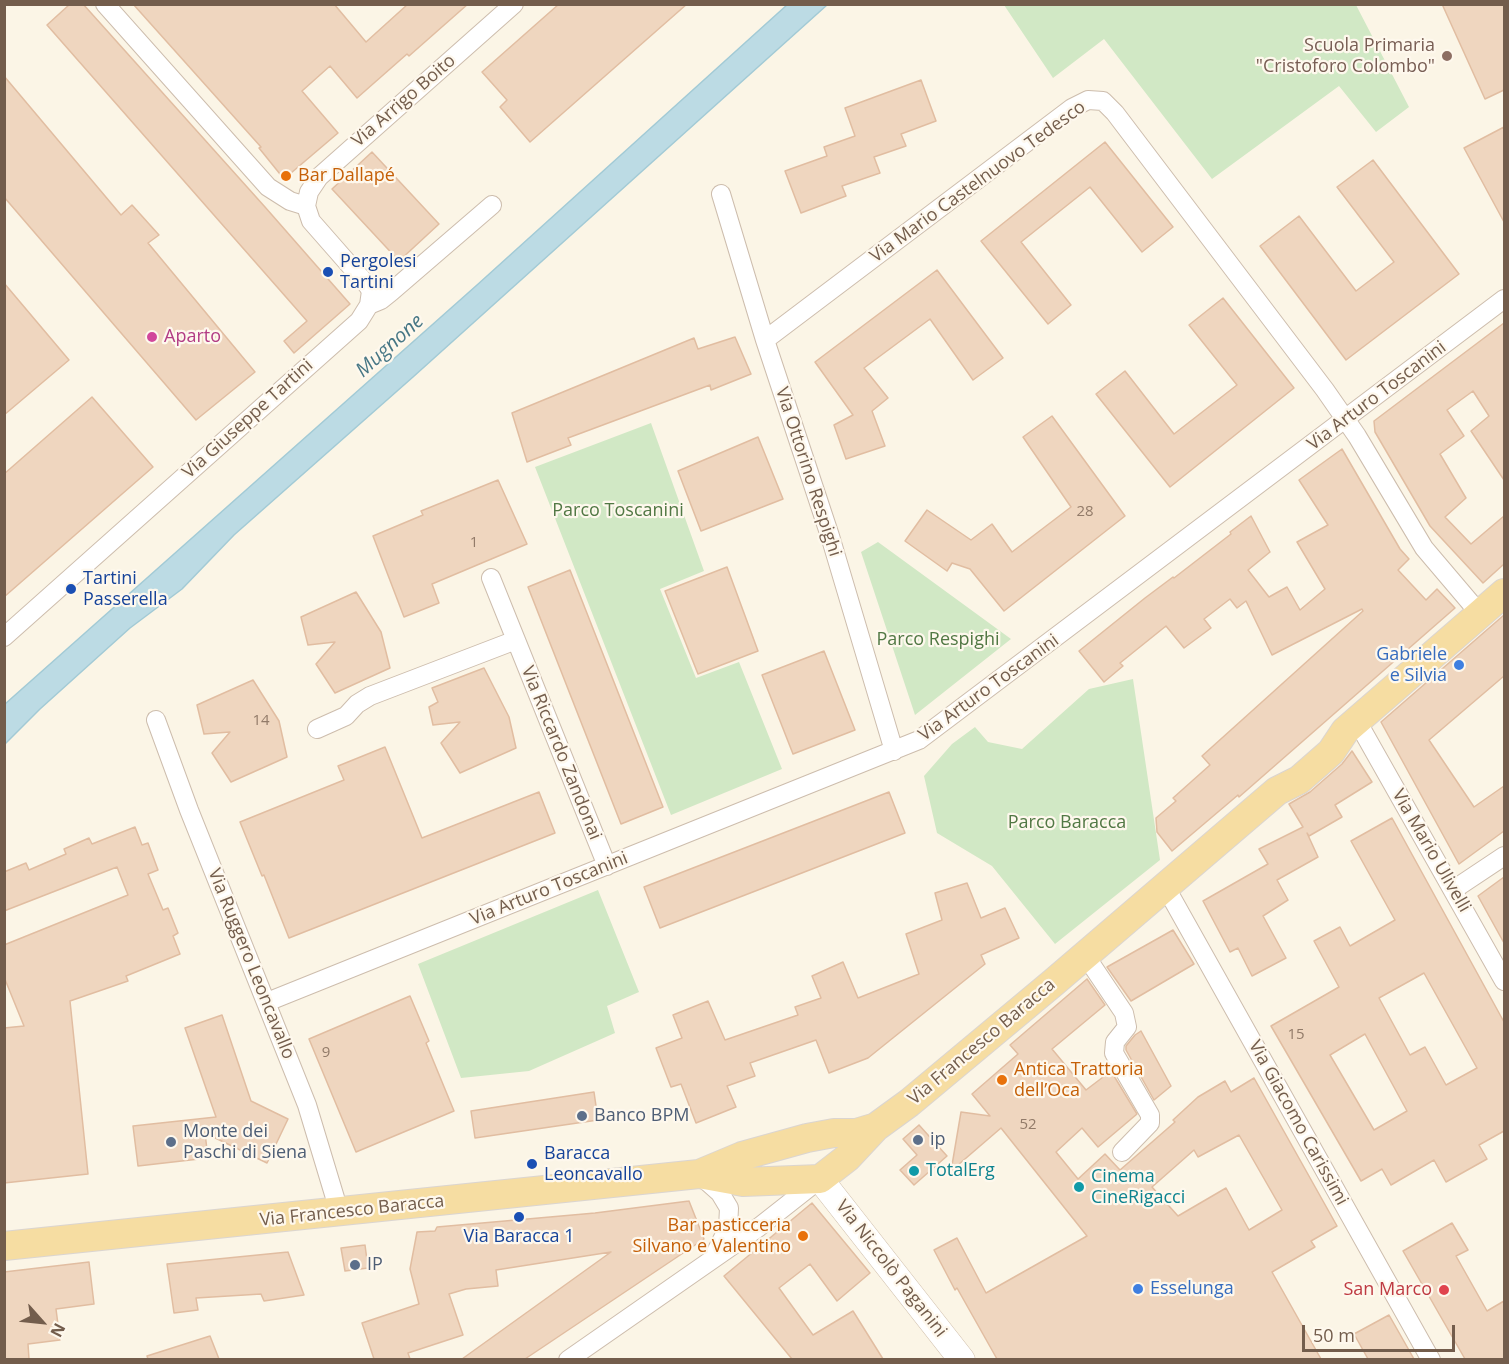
<!DOCTYPE html>
<html>
<head>
<meta charset="utf-8">
<style>
  body { margin:0 }
  #map { position:relative; width:1509px; height:1364px; overflow:hidden; background:#fbf5e6; font-family:"Open Sans",sans-serif }
  canvas { display:block }
  .frame { position:absolute; inset:0; border:6px solid #735d4c; pointer-events:none }
  .north { position:absolute; left:12px; top:1292px; width:60px; height:60px; -webkit-text-stroke:4px #fef8ed; paint-order:stroke; rotate:117deg; font-size:16px; font-weight:700; line-height:24px; text-align:center; color:#735d4c }
  .north::after { content:''; display:block; margin:auto; width:21px; height:27px; background:#735d4c; clip-path:polygon(50% 0,100% 100%,50% 72%,0 100%) }
  .scale { position:absolute; left:1302px; top:1325px; width:153px; height:27px; box-sizing:border-box; border:3px solid #735d4c; border-top:0; padding-left:8px; font-size:18px; line-height:21px; white-space:nowrap; color:#735d4c; -webkit-text-stroke:4px #fef8ed; paint-order:stroke }
</style>
</head>
<body>
<div id="map">
<canvas width="1509" height="1364"></canvas>
<div class="frame"></div>
<div class="north">N</div>
<div class="scale">50 m</div>
</div>
<script>
const g = document.querySelector('canvas').getContext('2d');
g.lineJoin = 'round';
function fill(path, color) { g.fillStyle = color; g.fill(path, 'evenodd'); }
const toPath = rows => new Path2D(rows.map(r => 'M' + r).join(''));
function strokePath(path, color, width, dash) { g.strokeStyle = color; g.lineWidth = width; g.lineCap = dash ? 'butt' : 'round'; g.setLineDash(dash || []); g.stroke(path); }
function write(font, color, halo, rows, align = 'center') {
  g.font = font + ' "Open Sans",sans-serif'; g.lineWidth = 4.5; g.setLineDash([]); g.textBaseline = 'middle'; g.strokeStyle = halo; g.fillStyle = color; for (const [text, x, y, turn = 0] of rows) {
    g.save(); g.translate(x, y); g.rotate((+turn || 0) * Math.PI / 180); g.textAlign = isNaN(turn) ? turn : align; if (halo) g.strokeText(text, 0, 0); g.fillText(text, 0, 0); g.restore();
  }
}
const green = toPath([
  [1004,5,1356,5,1409,107,1376,132,1339,86,1212,179,1104,39,1053,78],
  [651,423,704,571,660,589,696,678,739,662,782,769,671,815,535,467],
  [878,542,1011,639,915,715,861,552],
  [1133,679,1160,860,1055,944,992,866,937,833,924,776,952,744,975,727,988,742,1022,749,1089,689],
  [598,890,639,992,607,1006,615,1033,529,1071,461,1078,418,964]
]);
const water = toPath([
  [788,4,827,5,413,377,234,535,182,589,130,628,40,709,5,744,5,704,477,285,788,4]
]);
const building = toPath([
  [70,4,83,4,265,207,350,304,294,353,284,341,307,321,47,25,70,4],
  [133,4,334,4,366,42,408,4,468,4,409,56,407,54,357,98,330,66,302,91,338,133,284,179,259,148,261,147,133,4],
  [559,4,687,4,530,142,500,107,507,100,482,72,559,4],
  [1442,4,1504,4,1504,90,1485,99,1442,4],
  [4,76,121,215,132,205,159,235,148,243,255,372,196,420,4,197,4,76],
  [921,80,936,121,901,134,906,146,874,157,880,173,842,186,846,196,801,213,785,171,827,156,824,147,855,136,845,108,921,80],
  [1504,127,1504,222,1464,148,1504,127],
  [1105,142,1173,227,1142,252,1090,187,1021,242,1071,305,1048,324,981,241,1105,142],
  [372,152,439,224,399,261,332,189,372,152],
  [1373,160,1459,274,1346,360,1260,246,1299,216,1356,291,1377,275,1394,262,1337,187,1373,160],
  [937,270,1003,358,973,380,930,319,864,368,888,398,872,411,885,446,846,459,834,425,853,415,815,362,937,270],
  [4,283,69,360,4,415,4,283],
  [1223,298,1294,388,1170,487,1096,394,1125,371,1174,434,1237,385,1189,325,1223,298],
  [1504,323,1504,480,1471,431,1489,416,1473,391,1447,410,1464,436,1440,454,1466,498,1445,517,1471,544,1504,516,1504,564,1483,583,1430,526,1375,432,1374,421,1504,323],
  [735,337,751,374,711,390,710,385,568,438,571,445,527,462,512,413,694,338,698,349,735,337],
  [92,397,153,467,4,597,4,474,92,397],
  [1052,416,1125,516,1004,611,970,569,952,563,947,571,905,541,927,510,971,540,992,524,1012,552,1071,507,1023,437,1052,416],
  [758,437,783,499,701,531,678,471,758,437],
  [1342,449,1400,549,1409,559,1398,570,1426,600,1437,589,1455,608,1239,797,1238,795,1172,851,1157,832,1156,818,1176,801,1173,798,1210,765,1202,756,1363,611,1362,609,1272,655,1246,601,1237,608,1230,599,1204,619,1211,628,1184,648,1166,626,1120,663,1123,666,1104,682,1079,651,1145,598,1173,577,1174,578,1231,534,1230,532,1251,516,1270,552,1248,570,1269,597,1287,587,1300,610,1325,589,1297,542,1328,525,1299,480,1342,449],
  [498,480,527,544,432,584,439,603,404,617,373,536,423,515,421,511,498,480],
  [727,567,758,651,698,674,665,591,727,567],
  [570,570,663,807,621,824,528,587,570,570],
  [356,592,381,632,390,668,335,693,316,664,335,642,308,645,301,617,356,592],
  [1504,615,1504,676,1429,740,1474,807,1504,786,1504,831,1459,864,1381,722,1504,615],
  [824,651,855,730,793,754,762,675,824,651],
  [484,668,509,717,516,748,460,773,441,743,460,722,433,725,429,707,438,702,432,688,484,668],
  [253,680,279,721,287,757,231,782,212,753,230,732,204,734,197,705,253,680],
  [385,747,422,838,539,792,555,833,289,938,264,875,262,876,240,822,344,780,338,766,385,747],
  [1352,751,1372,782,1335,805,1342,817,1309,836,1307,833,1318,857,1277,880,1288,900,1263,916,1286,958,1252,976,1238,948,1230,952,1203,901,1268,864,1259,849,1303,827,1289,804,1310,792,1342,764,1352,751],
  [889,792,905,833,660,928,644,887,889,792],
  [1392,818,1504,1022,1504,1131,1479,1145,1487,1159,1446,1182,1434,1160,1391,1185,1382,1169,1361,1181,1271,1026,1339,987,1314,941,1340,927,1350,946,1395,920,1351,841,1392,818],
  [1424,973,1477,1068,1446,1085,1425,1047,1410,1055,1379,998,1424,973],
  [1365,1034,1407,1111,1374,1130,1330,1055,1365,1034],
  [135,827,142,845,148,843,158,870,148,874,163,910,168,908,178,933,173,936,180,954,126,976,128,981,70,1001,88,1174,4,1183,4,1028,24,1026,4,977,4,945,128,895,117,867,4,911,4,872,26,863,29,870,66,854,64,849,89,838,92,844,135,827],
  [1504,877,1504,943,1478,896,1504,877],
  [967,883,981,918,1005,908,1019,938,981,955,985,964,868,1058,829,1073,816,1040,750,1063,755,1076,727,1086,736,1107,696,1123,681,1084,671,1087,656,1048,682,1038,673,1015,708,1001,725,1040,798,1015,795,1007,821,998,812,976,843,962,858,998,919,974,906,934,942,920,935,893,967,883],
  [1173,930,1194,964,1131,1001,1107,967,1173,930],
  [1087,979,1105,1005,1052,1049,1086,1090,1111,1071,1137,1114,1098,1147,1082,1128,1056,1152,1078,1179,1105,1154,1120,1170,1175,1122,1173,1120,1198,1097,1225,1081,1231,1092,1254,1078,1337,1226,1311,1241,1315,1247,1272,1272,1321,1359,997,1359,957,1288,955,1290,934,1250,957,1238,986,1293,1087,1236,1001,1128,951,1171,961,1112,990,1116,972,1094,1018,1054,1010,1045,1087,979],
  [1239,1135,1282,1210,1249,1230,1226,1188,1178,1216,1152,1187,1194,1150,1198,1157,1239,1135],
  [410,996,429,1041,426,1043,454,1111,356,1152,309,1039,410,996],
  [222,1015,251,1101,288,1119,267,1163,205,1133,208,1158,138,1166,133,1126,216,1117,185,1028,222,1015],
  [1141,1031,1171,1086,1154,1100,1126,1050,1126,1046,1135,1035,1141,1031],
  [594,1092,598,1120,475,1138,471,1111,594,1092],
  [919,1125,947,1156,914,1185,900,1170,917,1155,903,1139,919,1125],
  [689,1201,704,1239,525,1359,462,1359,611,1252,496,1270,498,1286,466,1289,449,1294,463,1335,408,1353,410,1359,374,1359,362,1323,419,1304,410,1269,417,1232,435,1231,437,1227,595,1213,689,1201],
  [812,1203,870,1273,837,1301,810,1264,779,1288,813,1335,853,1311,883,1359,792,1359,724,1276,812,1203],
  [1452,1223,1468,1250,1456,1256,1487,1311,1504,1301,1504,1359,1465,1359,1403,1251,1452,1223],
  [365,1245,368,1268,345,1271,341,1248,365,1245],
  [288,1252,304,1295,264,1301,261,1294,196,1298,198,1310,174,1313,167,1264,288,1252],
  [89,1262,94,1304,56,1309,60,1340,28,1344,29,1359,4,1359,4,1272,89,1262],
  [1389,1315,1414,1359,1368,1359,1354,1334,1389,1315],
  [210,1336,219,1359,148,1359,147,1356,210,1336]
]);
const street = toPath([
  [105,4,268,187,290,201,306,206],
  [721,194,765,340,830,536,894,751],
  [369,305,371,291,368,286,311,221,306,206,309,192,319,177,514,4],
  [765,340,1072,108,1088,100,1103,101,1115,113,1325,390,1357,436,1424,548,1480,614],
  [491,578,607,866],
  [4,637,359,321,369,305,381,300,391,292,492,205],
  [156,720,189,810,307,1105,339,1211],
  [1357,721,1504,981],
  [317,729,346,716,357,704,370,696,516,640],
  [1165,886,1431,1360],
  [1453,890,1504,856],
  [1085,955,1124,1013,1127,1027,1115,1042,1114,1053,1150,1115,1150,1123,1122,1152],
  [267,1002,919,740,1504,299],
  [702,1177,720,1193,729,1208,728,1228,714,1256],
  [568,1360,759,1227,820,1179]
]);
const secondary = toPath([
  [820,1179,962,1360]
]);
const primary = toPath([
  [699,1174,743,1182,820,1179,847,1158,876,1127,909,1103,1054,982,1277,791,1299,780,1331,752,1345,731,1504,593],
  [4,1246,699,1174,742,1156,807,1138,834,1133,856,1133,876,1127]
]);
const markers = [
  [1447,56,6,"#8d6e63"],
  [286,176,6,"#e8710a"],
  [328,272,6,"#1a4fb4"],
  [152,337,6,"#d1479c"],
  [71,589,6,"#1a4fb4"],
  [1459,665,6,"#3f7fe0"],
  [1002,1080,6,"#e8710a"],
  [582,1116,6,"#5c6f8a"],
  [918,1140,6,"#5c6f8a"],
  [171,1142,6,"#5c6f8a"],
  [532,1164,6,"#1a4fb4"],
  [914,1171,6,"#0f9aa8"],
  [1079,1187,6,"#0f9aa8"],
  [519,1217,6,"#1a4fb4"],
  [803,1236,6,"#e8710a"],
  [355,1265,6,"#5c6f8a"],
  [1138,1289,6,"#3f7fe0"],
  [1444,1290,6,"#e0444e"]
];
const numberNames = [
  ["28",1085,512],
  ["1",474,543],
  ["14",261,721],
  ["15",1296,1035],
  ["9",326,1053],
  ["52",1028,1125]
];
const educationNames = [
  ["Scuola Primaria",1435,46],
  ["\"Cristoforo Colombo\"",1435,67]
];
const streetNames = [
  ["Via Arrigo Boito",404,101,-41],
  ["Via Mario Castelnuovo Tedesco",978,182,-36],
  ["Via Arturo Toscanini",1377,396,-37],
  ["Via Giuseppe Tartini",248,419,-42],
  ["Via Ottorino Respighi",808,472,72],
  ["Via Arturo Toscanini",989,688,-36],
  ["Via Riccardo Zandonai",561,753,68],
  ["Via Mario Ulivelli",1431,851,60],
  ["Via Arturo Toscanini",549,889,-22],
  ["Via Ruggero Leoncavallo",251,964,68],
  ["Via Francesco Baracca",982,1042,-40],
  ["Via Giacomo Carissimi",1298,1123,61],
  ["Via Francesco Baracca",352,1211,-6],
  ["Via Niccolò Paganini",891,1269,52]
];
const foodNames = [
  ["Bar Dallapé",298,176],
  ["Antica Trattoria",1014,1070],
  ["dell’Oca",1014,1091],
  ["Bar pasticceria",791,1226,"right"],
  ["Silvano e Valentino",791,1247,"right"]
];
const transitNames = [
  ["Pergolesi",340,262],
  ["Tartini",340,283],
  ["Tartini",83,579],
  ["Passerella",83,600],
  ["Baracca",544,1154],
  ["Leoncavallo",544,1175],
  ["Via Baracca 1",519,1237,"center"]
];
const hotelNames = [
  ["Aparto",164,337]
];
const parkNames = [
  ["Parco Toscanini",618,511],
  ["Parco Respighi",938,640],
  ["Parco Baracca",1067,823]
];
const shopNames = [
  ["Gabriele",1447,655],
  ["e Silvia",1447,676],
  ["Esselunga",1150,1289,"left"]
];
const serviceNames = [
  ["Banco BPM",594,1116],
  ["Monte dei",183,1132],
  ["Paschi di Siena",183,1153],
  ["ip",930,1140],
  ["IP",367,1265]
];
const cultureNames = [
  ["TotalErg",926,1171],
  ["Cinema",1091,1177],
  ["CineRigacci",1091,1198]
];
const healthNames = [
  ["San Marco",1432,1290]
];
const waterNames = [
  ["Mugnone",390,346,-42]
];
fill(green, '#d1e8c5');
fill(water, '#bcdbe4');
strokePath(water, '#a2cad5', 1.5);
fill(building, '#efd6bf');
strokePath(building, '#e1bda1', 1.5);
strokePath(street, '#cdbdad', 20);
strokePath(secondary, '#cfbeaa', 27);
strokePath(primary, '#dbd5d0', 30);
strokePath(street, '#fff', 18);
strokePath(secondary, '#fff', 26);
strokePath(primary, '#f6dda2', 28);
for (const [x, y, r, color] of markers) { const dot = new Path2D(); dot.arc(x, y, r, 0, 2 * Math.PI); g.fillStyle = color; g.fill(dot); strokePath(dot, '#fef8ed', 2); }
write('15px', '#927b69', null, numberNames);
write('18px', '#785e54', '#fef8ed', educationNames, 'right');
write('18px', '#735d4c', '#fef8ed', streetNames);
write('18px', '#c56008', '#fef8ed', foodNames, 'left');
write('18px', '#164399', '#fef8ed', transitNames, 'left');
write('18px', '#b23c85', '#fef8ed', hotelNames, 'left');
write('18px', '#517844', '#fef8ed', parkNames);
write('18px', '#366cbe', '#fef8ed', shopNames, 'right');
write('18px', '#4e5e75', '#fef8ed', serviceNames, 'left');
write('18px', '#0d838f', '#fef8ed', cultureNames, 'left');
write('18px', '#be3a42', '#fef8ed', healthNames, 'right');
write('italic 20px', '#477785', '#fef8ed', waterNames);
</script>
</body>
</html>
